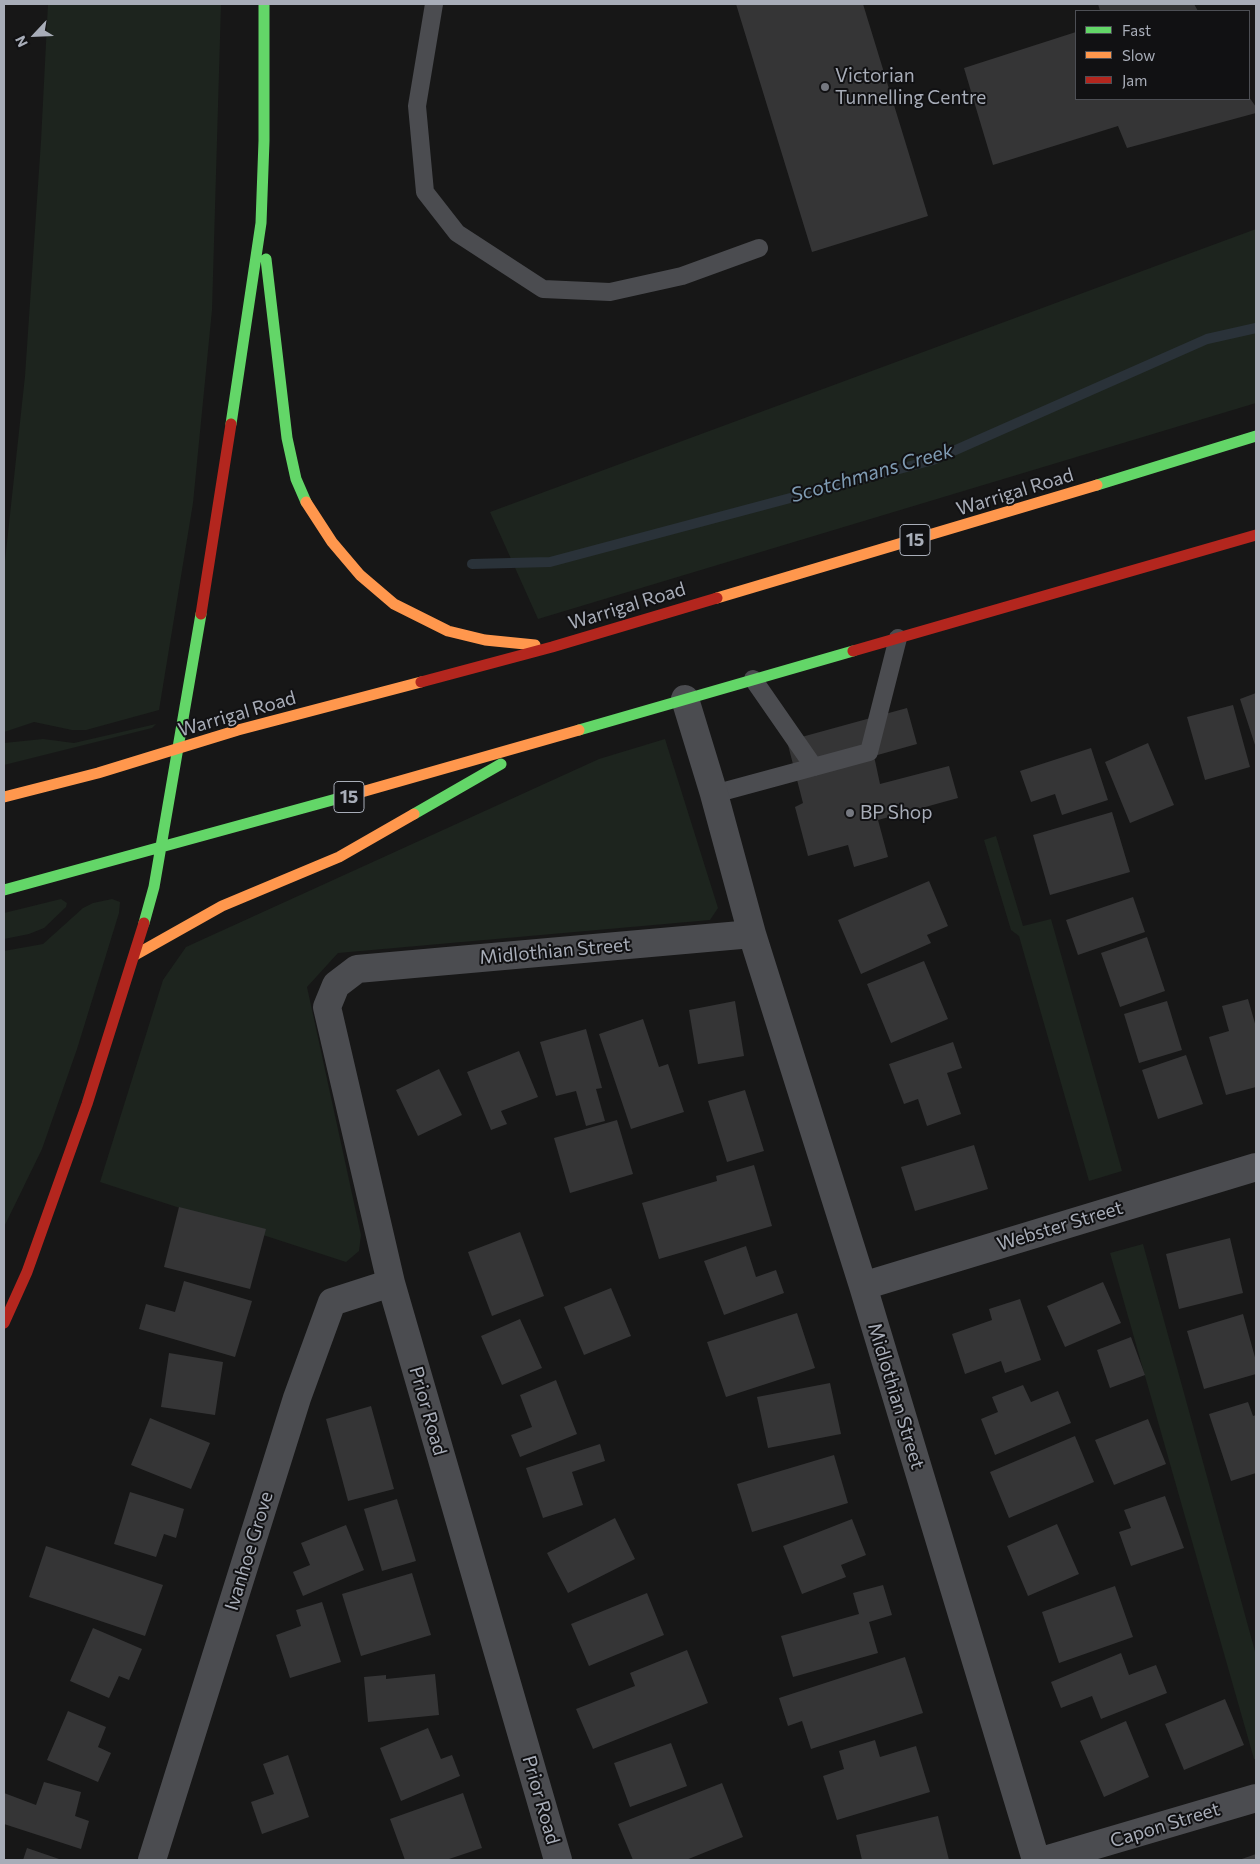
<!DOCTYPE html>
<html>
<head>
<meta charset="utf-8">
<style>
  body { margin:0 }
  #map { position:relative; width:1260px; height:1864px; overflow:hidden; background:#171717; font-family:Commissioner,sans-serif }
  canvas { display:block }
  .frame { position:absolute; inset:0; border:5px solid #a8adb8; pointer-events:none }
  .legend { position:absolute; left:1075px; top:10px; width:175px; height:90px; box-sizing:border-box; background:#111113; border:1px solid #4d4f55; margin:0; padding:6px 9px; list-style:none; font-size:15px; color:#a8adb8 }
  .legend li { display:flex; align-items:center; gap:10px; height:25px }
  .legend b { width:25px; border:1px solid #4d4f55 }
  .north { position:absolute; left:10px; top:10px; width:50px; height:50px; -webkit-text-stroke:4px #111113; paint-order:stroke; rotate:245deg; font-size:14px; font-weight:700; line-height:20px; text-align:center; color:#a8adb8 }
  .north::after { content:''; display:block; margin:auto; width:18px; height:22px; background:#a8adb8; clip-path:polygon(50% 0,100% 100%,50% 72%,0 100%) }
</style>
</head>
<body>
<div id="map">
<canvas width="1260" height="1864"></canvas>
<div class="frame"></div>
<ul class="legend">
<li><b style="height:6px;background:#63d668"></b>Fast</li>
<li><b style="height:6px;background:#ff974d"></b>Slow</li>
<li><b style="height:6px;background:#b3261e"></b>Jam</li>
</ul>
<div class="north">N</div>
</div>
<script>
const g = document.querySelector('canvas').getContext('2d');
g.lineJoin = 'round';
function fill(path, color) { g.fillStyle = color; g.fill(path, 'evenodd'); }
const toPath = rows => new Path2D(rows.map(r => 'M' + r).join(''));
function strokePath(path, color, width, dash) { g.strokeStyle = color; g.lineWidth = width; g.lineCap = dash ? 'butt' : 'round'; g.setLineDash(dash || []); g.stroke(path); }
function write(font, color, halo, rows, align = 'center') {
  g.font = font + ' Commissioner,sans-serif'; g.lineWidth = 4; g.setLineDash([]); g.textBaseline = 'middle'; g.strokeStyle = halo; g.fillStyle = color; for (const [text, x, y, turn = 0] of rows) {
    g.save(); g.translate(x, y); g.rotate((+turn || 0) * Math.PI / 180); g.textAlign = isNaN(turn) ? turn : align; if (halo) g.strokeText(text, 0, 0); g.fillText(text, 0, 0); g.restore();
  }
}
const green = toPath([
  [48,4,221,4,212,310,193,503,159,710,86,730,72,730,34,722,4,732,4,570,25,376,41,141],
  [1256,229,1256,403,538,619,490,512],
  [156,724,152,728,4,765,4,743,43,739,74,743],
  [665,739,718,908,710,920,338,953,307,987,361,1235,359,1251,346,1262,100,1182,163,980,186,947,599,759],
  [996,836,1023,926,1051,919,1122,1171,1089,1181,1019,936,1011,930,984,840],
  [61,899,67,903,66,907,44,928,29,934,4,939,4,913],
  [112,899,120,902,119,913,77,1049,42,1149,4,1227,4,951,43,944,83,908,93,903],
  [1143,1244,1256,1655,1256,1759,1254,1759,1110,1253]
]);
const stream = toPath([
  [472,564,550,562,933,460,1207,339,1256,328]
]);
const building = toPath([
  [736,4,863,4,928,216,812,252],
  [1098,4,1194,4,1198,11,1100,11],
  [1076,32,1076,99,1249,99,1249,97,1256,107,1256,113,1127,148,1118,126,993,165,964,68],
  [1256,693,1256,748,1240,699],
  [1233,705,1250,767,1205,780,1187,717],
  [907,708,917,744,874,756,880,784,949,766,958,798,878,820,888,857,854,867,848,845,808,856,795,807,803,803,787,741],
  [1148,743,1174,805,1130,823,1105,762],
  [1091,748,1108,800,1062,815,1055,794,1031,802,1020,771],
  [1112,812,1130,872,1050,895,1033,835],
  [929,881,948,926,927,935,931,943,861,974,838,920],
  [1133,897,1145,932,1078,955,1066,920],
  [1147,937,1165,991,1120,1007,1101,953],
  [924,961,948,1019,891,1043,867,984],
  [1248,999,1256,1027,1256,1087,1226,1095,1209,1037,1229,1031,1222,1006],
  [735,1001,744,1056,698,1064,689,1010],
  [1167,1001,1182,1050,1139,1063,1124,1014],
  [643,1019,659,1067,668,1064,684,1112,631,1129,599,1034],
  [586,1029,602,1088,596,1089,605,1121,586,1126,576,1091,556,1096,540,1042],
  [953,1042,962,1068,947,1073,961,1114,927,1126,918,1099,904,1104,889,1064],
  [519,1051,538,1097,501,1111,507,1124,491,1130,467,1072],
  [1186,1055,1203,1104,1158,1119,1142,1070],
  [439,1069,462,1115,418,1136,396,1090],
  [745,1090,764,1151,727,1162,708,1101],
  [617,1120,633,1174,570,1193,554,1138],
  [974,1145,988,1189,915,1211,901,1167],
  [754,1165,772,1226,659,1259,642,1203,717,1181,716,1176],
  [179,1207,266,1229,250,1289,164,1267],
  [520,1232,544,1296,492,1316,468,1252],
  [1230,1238,1243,1293,1179,1309,1166,1254],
  [746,1246,756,1277,776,1270,784,1293,724,1315,704,1261],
  [184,1281,252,1301,235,1357,139,1329,146,1304,175,1312],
  [1103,1282,1121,1323,1065,1347,1047,1306],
  [611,1288,631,1336,584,1355,564,1307],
  [1020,1299,1041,1360,1005,1373,1001,1361,965,1374,952,1334,992,1320,989,1309],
  [797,1313,815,1368,726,1397,707,1342],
  [1243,1314,1256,1361,1256,1374,1204,1389,1187,1331],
  [520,1319,542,1368,502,1385,481,1336],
  [1131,1337,1145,1375,1110,1388,1097,1350],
  [169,1353,223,1362,215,1415,161,1407],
  [556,1380,577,1434,520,1457,511,1435,532,1427,520,1395],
  [830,1383,841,1434,768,1448,757,1397],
  [1023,1385,1031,1402,1058,1391,1071,1423,995,1455,981,1419,998,1412,992,1397],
  [1248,1402,1253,1416,1256,1415,1256,1473,1231,1481,1209,1414],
  [371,1406,394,1489,348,1501,326,1419],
  [150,1418,210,1443,191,1489,131,1465],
  [1148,1419,1166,1464,1114,1485,1095,1440],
  [1075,1436,1094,1482,1009,1518,990,1472],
  [600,1444,605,1461,572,1472,583,1505,543,1518,526,1468],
  [834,1455,848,1503,752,1532,737,1484],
  [130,1492,184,1509,176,1538,164,1534,156,1557,114,1544],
  [1165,1496,1184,1548,1131,1566,1119,1532,1131,1528,1124,1510],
  [397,1499,416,1561,382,1571,364,1509],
  [615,1518,635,1559,568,1593,547,1553],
  [852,1519,866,1555,841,1565,846,1577,802,1594,783,1546],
  [1057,1524,1079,1574,1028,1596,1007,1546],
  [346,1525,364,1570,303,1596,293,1572,310,1565,301,1543],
  [46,1546,163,1585,145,1636,29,1597],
  [412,1573,431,1635,361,1656,342,1594],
  [883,1585,892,1615,869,1622,878,1653,793,1677,781,1636,859,1614,853,1593],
  [1115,1586,1133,1637,1059,1663,1042,1612],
  [647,1593,664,1635,589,1666,571,1624],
  [322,1602,341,1662,290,1678,276,1635,301,1626,296,1610],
  [93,1628,142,1649,129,1680,119,1676,109,1698,70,1681],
  [687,1650,708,1703,593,1749,576,1709,635,1686,630,1673],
  [1121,1653,1129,1675,1156,1665,1167,1693,1101,1719,1092,1696,1061,1708,1051,1682],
  [905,1657,923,1713,811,1749,802,1721,788,1726,779,1698],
  [435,1674,439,1715,368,1722,364,1677,386,1675,386,1679],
  [1225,1699,1244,1745,1184,1770,1165,1724],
  [68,1711,106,1727,98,1747,111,1753,98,1782,47,1760],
  [1126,1721,1149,1777,1104,1797,1080,1741],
  [428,1728,441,1759,452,1755,460,1776,401,1801,380,1748],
  [875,1740,880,1757,916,1746,930,1792,837,1820,823,1776,844,1769,839,1751],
  [671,1743,687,1786,630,1807,614,1763],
  [288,1755,309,1817,262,1834,251,1802,274,1794,263,1764],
  [44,1782,81,1792,75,1816,89,1821,81,1849,4,1824,4,1793,36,1805],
  [722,1783,743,1837,686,1860,633,1860,618,1824],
  [463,1793,482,1848,446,1860,405,1860,390,1819],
  [938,1816,949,1860,862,1860,856,1835],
  [27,1848,62,1860,23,1860],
  [1256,1854,1256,1860,1239,1860]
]);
const lane = toPath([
  [434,4,417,106,425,192,457,233,543,289,610,292,682,276,759,248],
  [753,679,814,767],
  [714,794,869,752,898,638]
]);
const street = toPath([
  [685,699,714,794,752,934],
  [863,1286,1256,1167],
  [152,1860,297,1398,332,1302,391,1283],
  [558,1860,391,1283,327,1007,336,985,357,969,752,934,863,1286,1036,1860],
  [1045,1860,1256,1798]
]);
const fast = toPath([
  [266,259,287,438,296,479,306,502],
  [231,424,261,223,264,141,264,4],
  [1097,485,1256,436],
  [579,730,853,651],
  [414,814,501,764],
  [4,890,358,793],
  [144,923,154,887,201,614]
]);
const slow = toPath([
  [306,502,332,542,360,575,394,604,448,631,485,640,535,645],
  [717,598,1097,485],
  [358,793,579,730],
  [4,797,98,773,238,730,421,682],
  [135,955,222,906,339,857,414,814]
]);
const jam = toPath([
  [201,614,231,424],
  [853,651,1256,535],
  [421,682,552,647,717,598],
  [4,1323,27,1272,87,1104,144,923]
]);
const markers = [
  [825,87,5,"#757880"],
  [850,813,5,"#757880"]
];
const shields = [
  [915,540,30],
  [349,797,30]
];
const shieldNames = [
  ["15",915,540],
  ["15",349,797]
];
const poiNames = [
  ["Victorian",835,76],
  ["Tunnelling Centre",835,98],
  ["BP Shop",860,813]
];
const streetNames = [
  ["Warrigal Road",1015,492,-17],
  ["Warrigal Road",627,606,-17],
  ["Warrigal Road",237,714,-16],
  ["Midlothian Street",555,951,-5],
  ["Webster Street",1060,1226,-17],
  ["Midlothian Street",896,1396,73],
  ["Prior Road",428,1411,74],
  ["Ivanhoe Grove",249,1551,-73],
  ["Prior Road",541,1800,74],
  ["Capon Street",1165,1825,-17]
];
const waterNames = [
  ["Scotchmans Creek",872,473,-16]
];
fill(green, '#1d241e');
strokePath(stream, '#2a3239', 10);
fill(building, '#353536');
strokePath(lane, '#4b4c50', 18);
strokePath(street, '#4b4c50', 28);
strokePath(fast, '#63d668', 11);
strokePath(slow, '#ff974d', 11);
strokePath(jam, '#b3261e', 11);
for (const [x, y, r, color] of markers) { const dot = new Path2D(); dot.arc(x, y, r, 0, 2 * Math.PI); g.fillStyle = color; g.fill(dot); strokePath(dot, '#111113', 2); }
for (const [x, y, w] of shields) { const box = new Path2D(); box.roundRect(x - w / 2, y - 15.5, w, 31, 4); g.fillStyle = '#111113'; g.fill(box); strokePath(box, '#a8adb8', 1); }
write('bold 18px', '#a8adb8', null, shieldNames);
write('19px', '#a8adb8', '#111113', poiNames, 'left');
write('19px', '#a8adb8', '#111113', streetNames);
write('italic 20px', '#7f9bb3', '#111113', waterNames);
</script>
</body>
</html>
